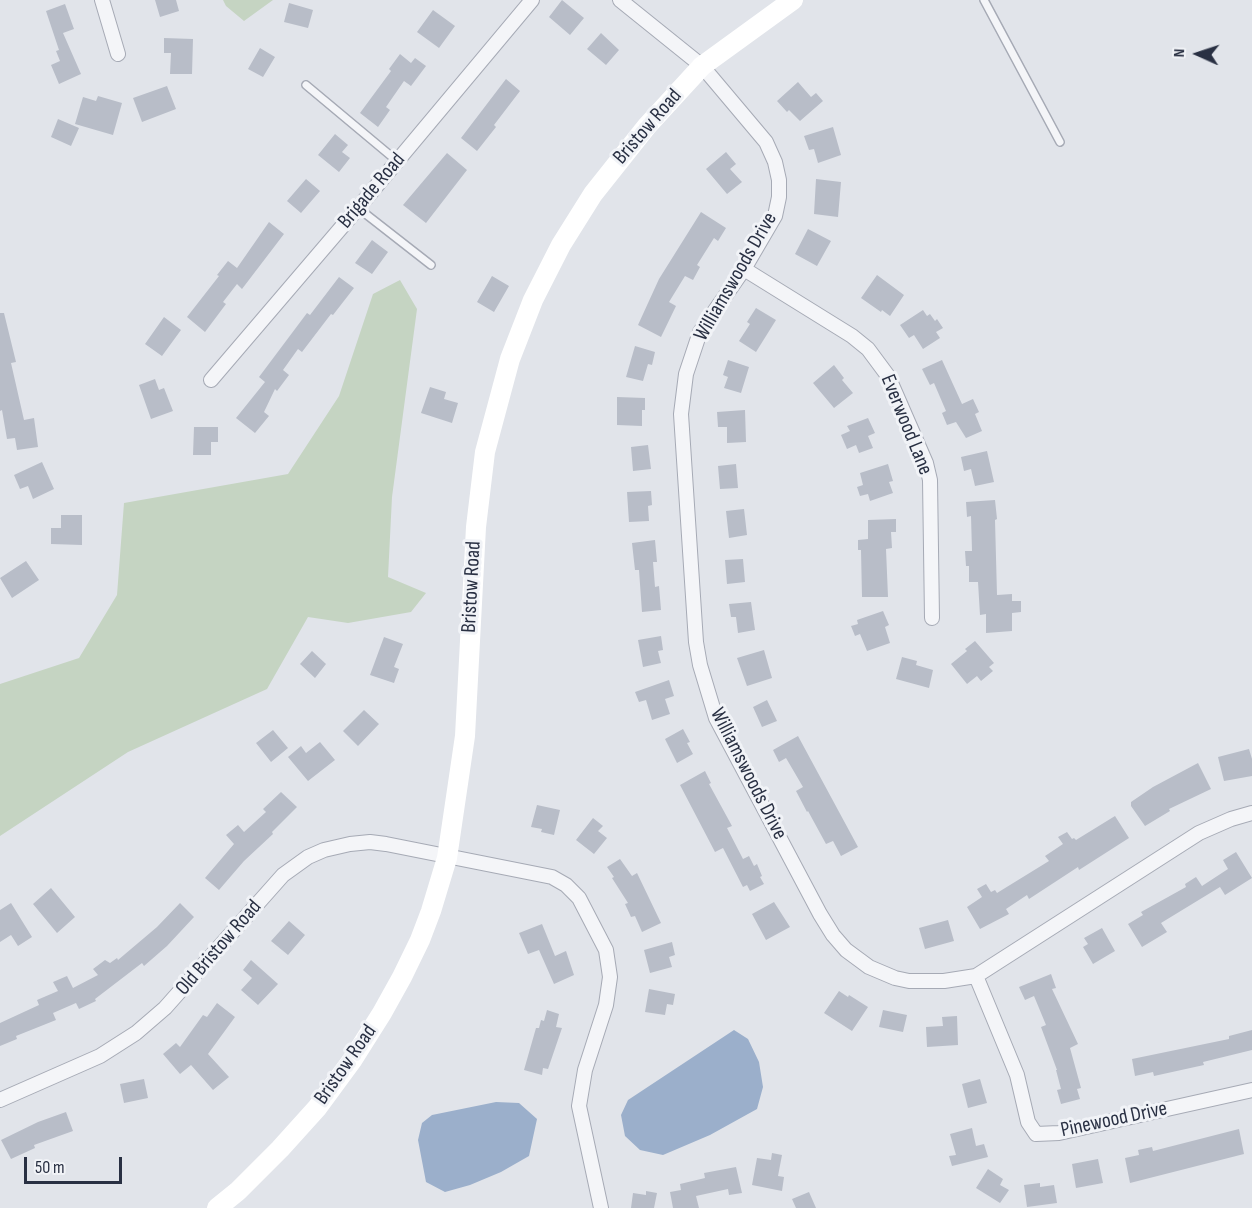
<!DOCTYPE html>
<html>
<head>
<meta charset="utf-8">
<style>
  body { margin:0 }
  #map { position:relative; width:1252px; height:1208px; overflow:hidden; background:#e1e4ea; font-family:"Sofia Sans Condensed",sans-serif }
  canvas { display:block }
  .north { position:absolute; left:1168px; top:24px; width:60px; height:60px; -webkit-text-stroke:4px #f1f3f7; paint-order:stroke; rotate:273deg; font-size:16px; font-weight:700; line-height:24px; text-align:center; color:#293043 }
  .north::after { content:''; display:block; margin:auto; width:21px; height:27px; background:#293043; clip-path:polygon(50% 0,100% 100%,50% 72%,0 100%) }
  .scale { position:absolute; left:24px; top:1157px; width:98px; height:27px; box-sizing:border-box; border:3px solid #293043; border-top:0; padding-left:8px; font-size:18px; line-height:21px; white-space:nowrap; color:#293043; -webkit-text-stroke:4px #f1f3f7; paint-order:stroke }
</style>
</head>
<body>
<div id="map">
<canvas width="1252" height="1208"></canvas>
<div class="north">N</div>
<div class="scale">50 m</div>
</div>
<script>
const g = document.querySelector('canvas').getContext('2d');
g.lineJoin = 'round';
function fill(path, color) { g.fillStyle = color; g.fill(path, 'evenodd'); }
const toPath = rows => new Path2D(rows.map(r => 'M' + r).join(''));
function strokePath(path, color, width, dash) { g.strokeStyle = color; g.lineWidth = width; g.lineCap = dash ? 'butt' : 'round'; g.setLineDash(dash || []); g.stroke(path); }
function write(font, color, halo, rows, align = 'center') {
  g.font = font + ' "Sofia Sans Condensed",sans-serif'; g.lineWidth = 6; g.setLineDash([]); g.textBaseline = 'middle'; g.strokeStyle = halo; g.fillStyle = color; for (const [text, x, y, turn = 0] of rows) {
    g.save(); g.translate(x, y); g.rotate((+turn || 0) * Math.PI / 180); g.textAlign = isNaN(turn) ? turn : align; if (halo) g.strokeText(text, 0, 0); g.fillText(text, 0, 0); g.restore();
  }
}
const green = toPath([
  [223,0,273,0,244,21,226,6],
  [400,280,417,309,392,497,388,577,426,593,411,612,348,623,308,617,267,689,128,752,0,836,0,684,79,658,117,595,124,503,288,474,339,396,373,294]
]);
const water = toPath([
  [734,1030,748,1039,759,1062,763,1087,757,1109,710,1135,663,1155,640,1150,625,1136,621,1115,628,1100],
  [496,1102,519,1103,537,1119,529,1156,501,1172,470,1185,445,1192,426,1182,418,1140,422,1123,432,1115]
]);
const building = toPath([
  [155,0,176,0,179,11,160,17],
  [562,0,584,18,570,35,549,17],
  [289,3,313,10,308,28,284,22],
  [65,4,74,29,63,33,81,74,59,84,51,65,60,61,56,51,59,50,46,11],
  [433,10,455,26,439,48,417,32],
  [601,33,619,50,606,65,587,49],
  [164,38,193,39,192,74,170,74,171,53,164,53],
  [260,48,275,57,263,77,248,69],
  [400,54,411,63,415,58,426,66,411,86,404,81,386,107,390,110,378,127,360,113,391,71,389,69],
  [506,79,520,91,494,125,496,127,477,151,461,138],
  [798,82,811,97,816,93,823,101,800,121,789,110,787,112,777,101],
  [167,86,176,109,142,122,133,98],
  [98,96,122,103,113,135,75,124,83,97,96,101],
  [58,119,79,128,71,146,51,137],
  [833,127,841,155,818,163,814,149,809,150,804,136],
  [335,134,348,145,342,152,350,158,339,172,318,155],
  [726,152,736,164,730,169,742,182,727,194,706,169],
  [447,153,467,170,426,223,403,205],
  [306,179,320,191,301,213,287,201],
  [816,179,841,182,838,217,814,214],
  [701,212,726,228,718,241,714,238,697,265,700,267,693,280,685,276,669,302,676,306,661,337,638,325,659,279],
  [269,222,284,234,242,289,237,284,223,302,226,304,205,332,187,317,219,276,217,275,228,261,237,268],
  [808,229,831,241,817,266,795,254],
  [372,240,388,252,372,274,355,263],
  [877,275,904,295,890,316,882,310,881,312,861,298],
  [492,276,509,286,494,312,477,302],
  [339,277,354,288,333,315,331,314,302,352,298,349,283,370,289,375,277,391,275,389,264,412,269,416,255,433,236,418,265,382,259,377,307,313,310,315],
  [756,308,776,320,756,352,739,341,750,324,747,322],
  [923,310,927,316,930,314,935,321,937,319,943,328,936,332,940,338,923,349,914,335,909,338,900,325],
  [0,313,4,313,16,362,11,363,24,420,34,418,38,447,17,450,15,438,7,439,2,410,0,411],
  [164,317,181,330,162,356,145,344],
  [635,346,655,352,652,365,648,364,643,381,626,377],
  [728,360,749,367,741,393,724,388,728,377,723,375],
  [942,360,962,404,973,399,979,412,975,414,982,431,966,438,956,422,947,425,942,413,946,411,934,383,930,385,922,369],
  [834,365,844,378,842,380,853,393,834,408,813,383],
  [155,379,159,390,164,388,173,411,151,419,139,385],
  [430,387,446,392,444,399,458,403,452,423,421,413],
  [617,397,645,398,645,410,642,410,642,426,617,425],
  [745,410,746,442,727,443,727,427,718,427,717,412],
  [868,418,875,433,868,436,873,448,859,453,856,445,847,449,841,435,850,431,847,426],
  [194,427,218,427,218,442,211,442,211,455,193,455],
  [648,445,651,469,633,471,631,447],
  [987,451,994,482,975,486,971,469,964,471,961,457],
  [42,462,54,489,33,499,28,486,20,489,14,475],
  [736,464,738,488,720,489,718,466],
  [888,464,893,481,889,482,893,493,870,501,868,494,860,496,857,487,863,485,860,473],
  [651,491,652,505,648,506,649,521,629,522,627,492],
  [995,500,997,519,995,520,997,595,1012,594,1012,601,1021,601,1021,612,1012,613,1012,631,986,633,986,614,980,615,978,582,969,582,969,566,966,566,965,551,972,551,971,516,967,517,966,502],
  [744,509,747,535,729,538,726,511],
  [61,515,82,515,82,545,51,544,51,528,61,528],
  [896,519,896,532,891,532,892,548,886,549,888,597,862,597,861,550,858,550,858,540,868,539,868,520],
  [655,540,657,562,653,562,655,587,659,586,661,610,642,612,639,570,635,570,632,543],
  [743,559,745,582,727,584,725,560],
  [26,561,39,580,12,598,0,578],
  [751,602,755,630,738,633,736,617,731,617,729,604],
  [883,611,889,625,885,627,890,643,867,651,860,634,855,636,851,626,858,624,857,620],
  [661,636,663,650,658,651,661,663,643,667,638,640],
  [384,637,403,644,394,667,399,669,394,683,370,675],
  [975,641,994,663,989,667,993,671,981,681,977,676,967,684,951,664,967,651,965,649],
  [764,650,772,678,747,686,737,658],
  [312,651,326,664,315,678,300,664],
  [902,657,917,661,916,665,933,670,929,688,896,679],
  [669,680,674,696,665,699,670,714,652,720,646,700,639,702,635,692],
  [767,700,777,721,762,727,753,707],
  [364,710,379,724,358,746,343,731],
  [683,729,690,742,687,743,693,754,677,763,665,739],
  [273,730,288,748,271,762,256,743],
  [798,736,858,847,841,856,833,841,826,844,808,811,807,812,796,791,803,787,786,758,779,762,773,750],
  [320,742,335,760,308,781,288,757,301,746,306,753],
  [1249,749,1252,759,1252,776,1224,781,1218,757],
  [1198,763,1211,789,1169,809,1170,811,1145,826,1131,806,1131,802,1153,787],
  [705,771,711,783,709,784,732,826,727,828,743,859,749,856,754,866,757,864,762,876,760,877,764,884,750,891,747,885,743,887,723,848,715,852,680,785],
  [281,792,297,807,272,832,273,834,244,861,219,890,205,878,234,844,226,835,238,825,244,832,266,812,263,809],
  [537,805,560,810,554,835,541,832,542,829,531,827],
  [1115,816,1129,838,1079,870,1078,867,1029,899,1027,895,1006,909,1009,914,980,929,967,907,982,897,977,889,986,884,991,892,995,890,997,893,1049,861,1045,856,1063,844,1058,837,1067,832,1072,839,1074,838,1076,840],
  [593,818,603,826,598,831,607,838,594,854,576,840],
  [1236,852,1252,878,1225,895,1220,887,1161,923,1167,932,1142,947,1128,924,1143,915,1141,912,1186,887,1185,884,1196,877,1202,886,1228,869,1223,860],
  [620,859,632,876,637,873,661,923,642,932,635,916,631,917,625,904,628,903,612,878,614,877,607,867],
  [51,888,75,917,57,933,33,904],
  [774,902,790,927,766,940,752,914],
  [11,903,32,937,18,946,11,935,0,942,0,910],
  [180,903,194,917,167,946,144,966,142,963,95,999,96,1001,79,1009,76,1003,53,1013,56,1020,16,1036,17,1039,0,1046,0,1023,39,1005,37,1000,58,991,53,982,67,976,73,988,98,975,93,969,105,960,110,963,117,958,118,960,157,927],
  [948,920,954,941,925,949,919,928],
  [289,921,305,935,288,955,271,941],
  [542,924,555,956,566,951,574,975,554,984,539,950,528,954,519,933],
  [1102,928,1115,951,1093,964,1083,947,1088,944,1084,938],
  [672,942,675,955,669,957,672,967,650,973,644,950],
  [251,960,278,984,258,1005,241,990,252,978,243,970],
  [1051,974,1056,988,1052,989,1078,1044,1070,1048,1081,1088,1077,1089,1080,1099,1061,1104,1057,1090,1061,1089,1056,1070,1057,1070,1041,1027,1046,1025,1034,996,1025,1000,1019,987],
  [649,989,675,994,673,1005,667,1004,665,1015,645,1012],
  [839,991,848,997,849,995,868,1007,852,1031,824,1013],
  [217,1003,235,1017,208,1054,229,1077,213,1090,191,1065,180,1074,163,1054,176,1043,180,1047,203,1015,207,1017],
  [547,1010,559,1014,556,1027,562,1028,548,1069,543,1068,542,1075,524,1070,536,1028,539,1028,541,1020,544,1021],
  [883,1010,907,1015,903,1032,879,1027],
  [957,1016,958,1045,927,1047,926,1027,943,1026,942,1017],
  [1252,1030,1252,1050,1203,1062,1204,1065,1154,1076,1153,1072,1135,1076,1132,1059,1229,1039,1229,1036],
  [144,1079,148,1098,124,1103,120,1084],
  [980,1079,987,1103,968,1108,962,1084],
  [66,1112,73,1131,34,1145,35,1148,11,1159,1,1140,38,1122],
  [972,1128,976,1146,984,1144,988,1157,952,1166,949,1156,956,1155,950,1134],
  [1239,1129,1244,1154,1130,1183,1125,1158,1139,1155,1138,1150,1152,1147,1153,1151],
  [772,1153,782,1155,778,1176,784,1177,782,1191,752,1185,757,1158,771,1160],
  [1098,1159,1103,1183,1076,1188,1072,1164],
  [736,1167,742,1193,729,1195,728,1189,696,1196,699,1208,673,1208,670,1192,681,1190,680,1184,705,1178,704,1173],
  [988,1169,1003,1179,1000,1185,1009,1190,1000,1203,976,1188],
  [1040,1183,1040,1187,1054,1185,1057,1203,1027,1207,1024,1185],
  [646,1191,657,1193,654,1208,631,1208,633,1193,646,1195],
  [809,1192,816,1208,796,1208,792,1199]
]);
const lane = toPath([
  [984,0,1060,142],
  [306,85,397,161],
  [358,208,431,265]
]);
const street = toPath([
  [102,0,118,54],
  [620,0,702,66,766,142,775,162,779,180,779,197,775,216,744,269,700,332,686,374,681,414,696,642,700,665,716,718,820,914,833,935,846,950,869,967,895,978,909,981,944,981,976,976,1199,833,1231,819,1252,813],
  [744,269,852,336,868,349,888,376,926,463,930,480,932,618],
  [211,380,358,208,532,0],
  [976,976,1017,1075,1028,1122,1036,1134,1059,1133,1252,1090],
  [0,1100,100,1056,136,1033,165,1008,283,875,308,857,324,850,350,844,370,842,386,844,552,877,566,885,579,898,606,950,610,977,606,1005,585,1070,579,1106,601,1208]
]);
const secondary = toPath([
  [217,1208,238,1191,280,1149,317,1108,353,1059,382,1013,402,977,420,940,431,911,447,858,465,736,476,527,485,452,510,359,533,300,561,245,593,194,647,126,702,66,793,0]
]);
const streetNames = [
  ["Bristow Road",648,127,-49],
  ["Brigade Road",372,191,-50],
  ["Williamswoods Drive",736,277,-60],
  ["Everwood Lane",906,425,68],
  ["Bristow Road",472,587,-87],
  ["Williamswoods Drive",748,774,63],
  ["Old Bristow Road",219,948,-49],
  ["Bristow Road",346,1065,-55],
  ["Pinewood Drive",1114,1120,-12]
];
fill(green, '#c5d4c2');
fill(water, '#9bafcb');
fill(building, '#b8bdc8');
strokePath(lane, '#a6aab5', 10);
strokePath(street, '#a6aab5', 16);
strokePath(lane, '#f4f5f8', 7);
strokePath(street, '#f4f5f8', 14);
strokePath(secondary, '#fff', 20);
write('21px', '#293043', '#f1f3f7', streetNames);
</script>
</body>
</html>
